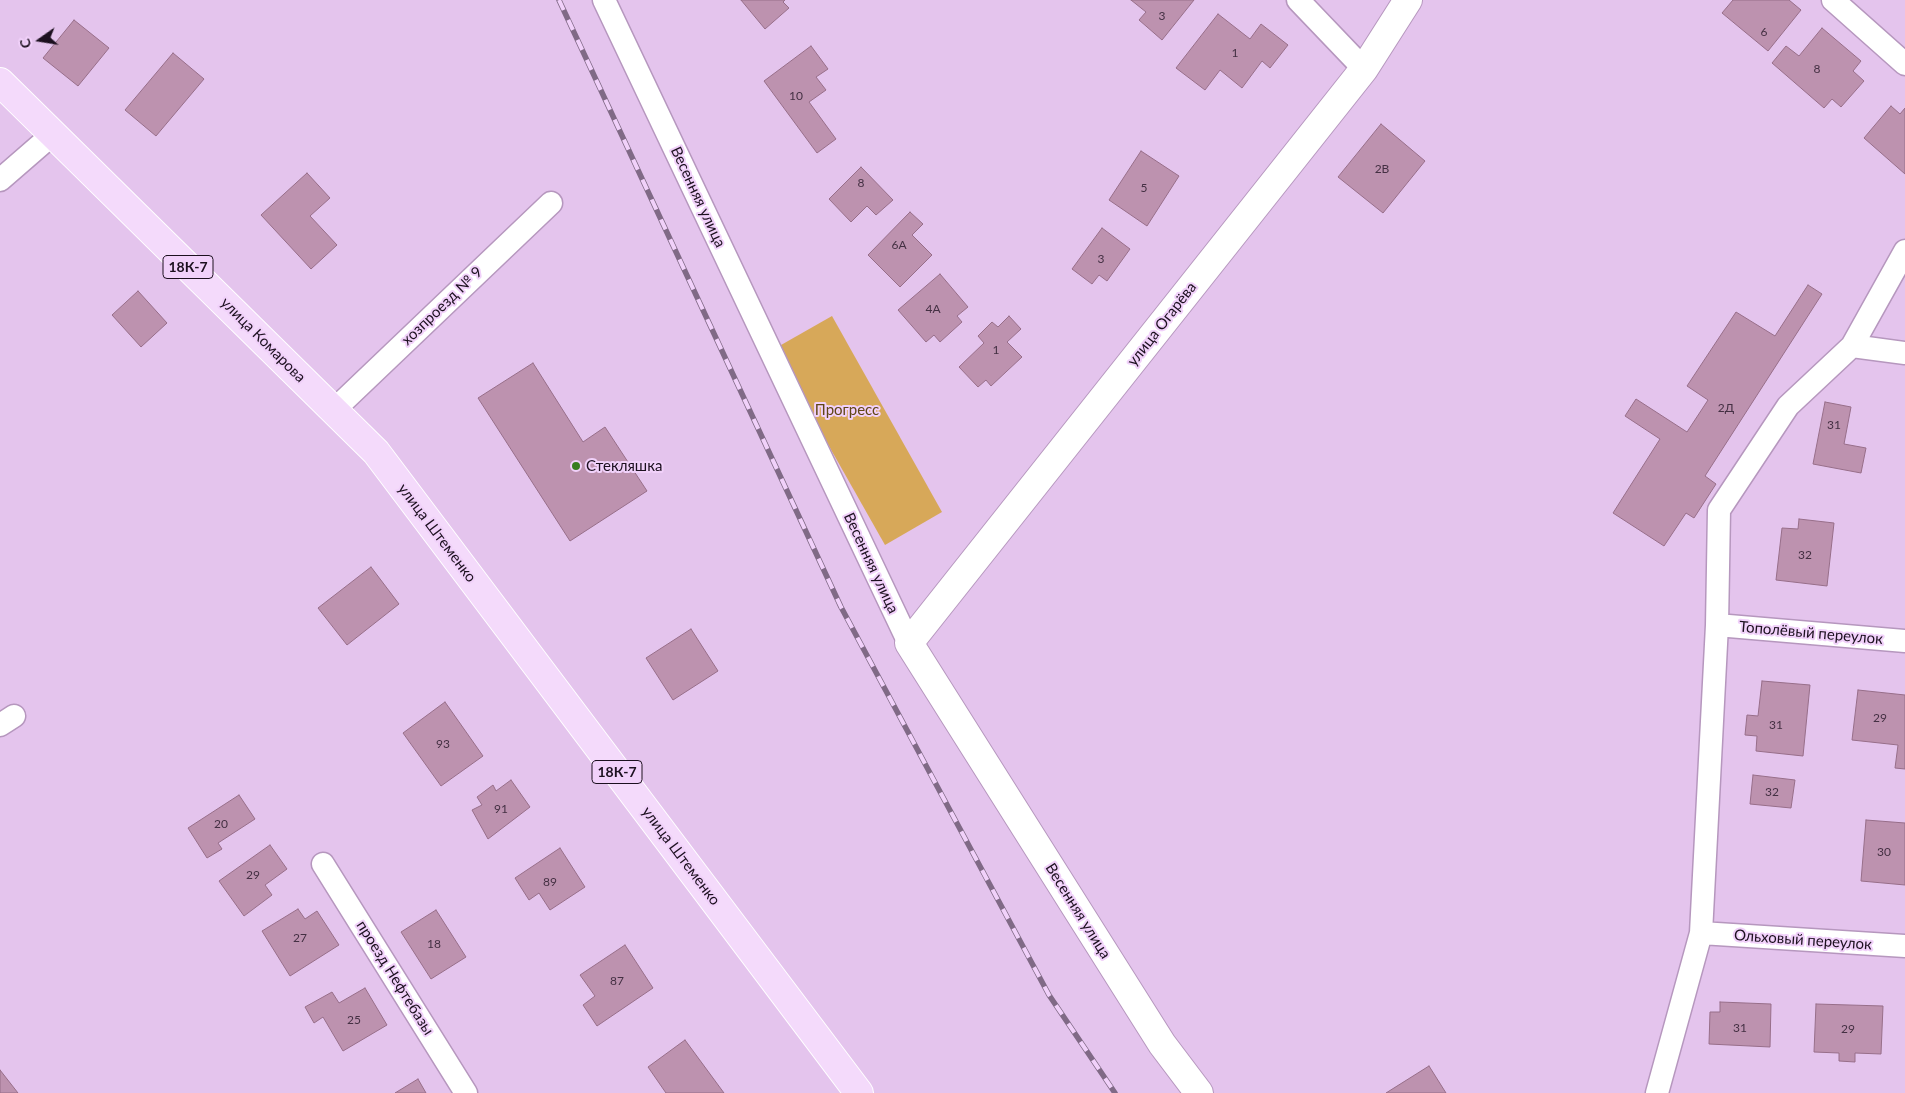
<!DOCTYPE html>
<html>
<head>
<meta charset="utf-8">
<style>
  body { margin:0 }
  #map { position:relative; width:1905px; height:1093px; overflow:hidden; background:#e4c4ed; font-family:Lato,sans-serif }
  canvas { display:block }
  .north { position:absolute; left:15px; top:15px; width:50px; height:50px; -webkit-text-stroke:4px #f1d1fa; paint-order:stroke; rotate:257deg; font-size:14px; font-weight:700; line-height:20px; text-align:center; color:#1c101f }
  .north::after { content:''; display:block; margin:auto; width:18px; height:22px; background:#1c101f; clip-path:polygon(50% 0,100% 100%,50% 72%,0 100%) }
</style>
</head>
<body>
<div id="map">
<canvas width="1905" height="1093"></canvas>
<div class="north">С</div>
</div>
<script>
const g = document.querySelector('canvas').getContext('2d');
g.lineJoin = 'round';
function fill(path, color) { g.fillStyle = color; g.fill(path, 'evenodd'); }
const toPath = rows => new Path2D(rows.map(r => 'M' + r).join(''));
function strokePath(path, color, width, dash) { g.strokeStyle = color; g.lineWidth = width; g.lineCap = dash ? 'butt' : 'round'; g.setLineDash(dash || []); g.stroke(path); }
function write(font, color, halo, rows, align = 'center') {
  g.font = font + ' Lato,sans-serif'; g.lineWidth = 4; g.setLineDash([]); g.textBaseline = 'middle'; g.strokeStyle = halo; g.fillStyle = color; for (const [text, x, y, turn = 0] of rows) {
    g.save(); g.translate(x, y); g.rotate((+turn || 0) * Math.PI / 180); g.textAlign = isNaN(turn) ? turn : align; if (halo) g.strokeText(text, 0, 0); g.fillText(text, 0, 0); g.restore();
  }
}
const green = toPath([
  [832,316,942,512,885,545,774,349]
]);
const building = toPath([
  [741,0,785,0,783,2,789,8,765,29,741,0],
  [1131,0,1194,0,1162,40,1139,20,1146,12,1131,0],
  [1733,0,1789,0,1801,10,1768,51,1722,13,1733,0],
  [1218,14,1250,39,1261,24,1288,45,1270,68,1262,61,1242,88,1220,70,1205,90,1176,68,1218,14],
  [74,20,109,48,78,86,43,58,74,20],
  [1822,28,1861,61,1853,71,1864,81,1841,107,1832,99,1824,108,1772,63,1786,46,1799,56,1822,28],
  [811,46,828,69,816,77,826,90,809,102,836,139,817,153,764,81,811,46],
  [173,53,204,79,156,136,125,110,173,53],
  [1891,106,1900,114,1905,108,1905,174,1864,138,1891,106],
  [1381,124,1425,161,1383,213,1338,177,1381,124],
  [1141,151,1179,176,1147,226,1109,200,1141,151],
  [861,167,893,200,876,215,867,206,851,222,829,199,861,167],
  [307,173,330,198,310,216,337,245,311,269,261,215,307,173],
  [910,212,923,224,912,235,932,255,900,287,868,255,910,212],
  [1102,228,1130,249,1107,281,1099,275,1092,284,1072,269,1102,228],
  [940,274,968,307,957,316,962,322,940,342,934,335,926,342,898,310,940,274],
  [1808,285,1822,294,1705,476,1716,484,1694,518,1686,513,1664,546,1613,513,1660,439,1625,416,1636,399,1687,432,1708,400,1687,386,1736,312,1775,336,1808,285],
  [138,291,167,323,141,347,112,315,138,291],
  [1009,316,1021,329,1007,342,1022,357,991,386,986,380,978,387,959,367,984,343,978,336,992,322,998,327,1009,316],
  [533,363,583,442,605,427,647,491,570,541,478,398,533,363],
  [1825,402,1851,407,1844,444,1866,448,1861,473,1813,464,1825,402],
  [1799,519,1834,523,1827,586,1776,580,1782,528,1798,529,1799,519],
  [371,567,399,604,347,645,318,608,371,567],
  [691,629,718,671,673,700,646,658,691,629],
  [1762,681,1810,685,1803,756,1756,751,1757,736,1745,735,1747,715,1758,716,1762,681],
  [1858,690,1905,695,1905,769,1895,768,1898,745,1852,740,1858,690],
  [445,702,483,756,441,786,403,733,445,702],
  [1753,775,1795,780,1791,808,1750,804,1753,775],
  [511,780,530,807,488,839,472,810,482,805,477,797,493,785,496,791,511,780],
  [239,795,255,819,218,843,222,849,207,858,188,828,239,795],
  [1866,820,1905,823,1905,885,1861,881,1866,820],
  [270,845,287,869,265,885,272,895,244,916,219,881,270,845],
  [560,848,585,887,550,910,539,893,529,900,515,878,560,848],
  [298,909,305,919,317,911,339,945,290,976,262,931,298,909],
  [436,910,466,957,431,979,401,932,436,910],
  [625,945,653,988,597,1026,583,1005,595,996,580,975,625,945],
  [365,988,387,1025,343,1051,323,1017,314,1023,305,1007,332,992,339,1003,365,988],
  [1720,1002,1771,1004,1770,1047,1709,1044,1710,1012,1720,1012,1720,1002],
  [1816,1004,1883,1006,1881,1054,1855,1053,1855,1062,1839,1061,1839,1053,1814,1052,1816,1004],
  [685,1040,724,1093,666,1093,648,1067,685,1040],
  [1429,1066,1446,1093,1386,1093,1429,1066],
  [0,1070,18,1093,0,1093,0,1070],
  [418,1079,426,1093,395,1093,418,1079]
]);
const street = toPath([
  [604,0,909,643],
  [1298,0,1364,69],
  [1833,0,1905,64],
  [0,180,53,134],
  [1852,346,1905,353],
  [334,410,551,203],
  [1717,625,1905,641],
  [0,725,14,716],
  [323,864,466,1093],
  [1701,933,1905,946],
  [1657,1093,1701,933,1717,625,1719,510,1788,406,1852,346,1905,251]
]);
const secondary = toPath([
  [1199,1093,1162,1044,909,643,1364,69,1408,0]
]);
const primary = toPath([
  [0,82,376,452,859,1093]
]);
const rail = toPath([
  [559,0,841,607,1049,995,1115,1093]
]);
const markers = [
  [576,466,5,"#387d20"]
];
const numberNames = [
  ["3",1162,16],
  ["6",1764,32],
  ["1",1235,53],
  ["8",1817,69],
  ["10",796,96],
  ["2В",1382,169],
  ["8",861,183],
  ["5",1144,188],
  ["6А",899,245],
  ["3",1101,259],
  ["4А",933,309],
  ["1",996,350],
  ["2Д",1726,408],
  ["31",1834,425],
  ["32",1805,555],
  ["29",1880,718],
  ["31",1776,725],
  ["93",443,744],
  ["32",1772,792],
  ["91",501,809],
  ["20",221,824],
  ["30",1884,852],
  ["29",253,875],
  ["89",550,882],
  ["27",300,938],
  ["18",434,944],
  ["87",617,981],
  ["25",354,1020],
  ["31",1740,1028],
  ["29",1848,1029]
];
const shields = [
  [188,267,50],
  [617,772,50]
];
const shieldNames = [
  ["18К-7",188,267],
  ["18К-7",617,772]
];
const streetNames = [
  ["Весенняя улица",698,197,65],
  ["хозпроезд № 9",442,306,-44],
  ["улица Огарёва",1162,324,-52],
  ["улица Комарова",263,340,45],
  ["улица Штеменко",437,533,53],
  ["Весенняя улица",871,563,65],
  ["Тополёвый переулок",1811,633,5],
  ["улица Штеменко",681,856,53],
  ["Весенняя улица",1078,911,58],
  ["Ольховый переулок",1803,940,4],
  ["проезд Нефтебазы",395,978,58]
];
const parkNames = [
  ["Прогресс",847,410]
];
const poiNames = [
  ["Стекляшка",586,466]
];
fill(green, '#d7a859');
fill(building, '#bd92af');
strokePath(building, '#976e89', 1);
strokePath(street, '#b697be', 25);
strokePath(secondary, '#b697be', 30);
strokePath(primary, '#fff', 30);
strokePath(street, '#fff', 22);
strokePath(secondary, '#fff', 28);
strokePath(primary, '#f4dafb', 28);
strokePath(rail, '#806a86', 5.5);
strokePath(rail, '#f1d1fa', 4, [11]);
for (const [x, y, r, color] of markers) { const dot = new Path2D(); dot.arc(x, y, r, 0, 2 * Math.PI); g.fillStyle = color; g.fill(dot); strokePath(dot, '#f1d1fa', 2); }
write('12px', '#443043', null, numberNames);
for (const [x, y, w] of shields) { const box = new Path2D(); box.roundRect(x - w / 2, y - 11.5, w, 23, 4); g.fillStyle = '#f1d1fa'; g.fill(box); strokePath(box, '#1c101f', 1); }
write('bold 14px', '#1c101f', null, shieldNames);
write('15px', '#1c101f', '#f1d1fa', streetNames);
write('15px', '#604616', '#f1d1fa', parkNames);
write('15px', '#1c101f', '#f1d1fa', poiNames, 'left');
</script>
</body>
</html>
